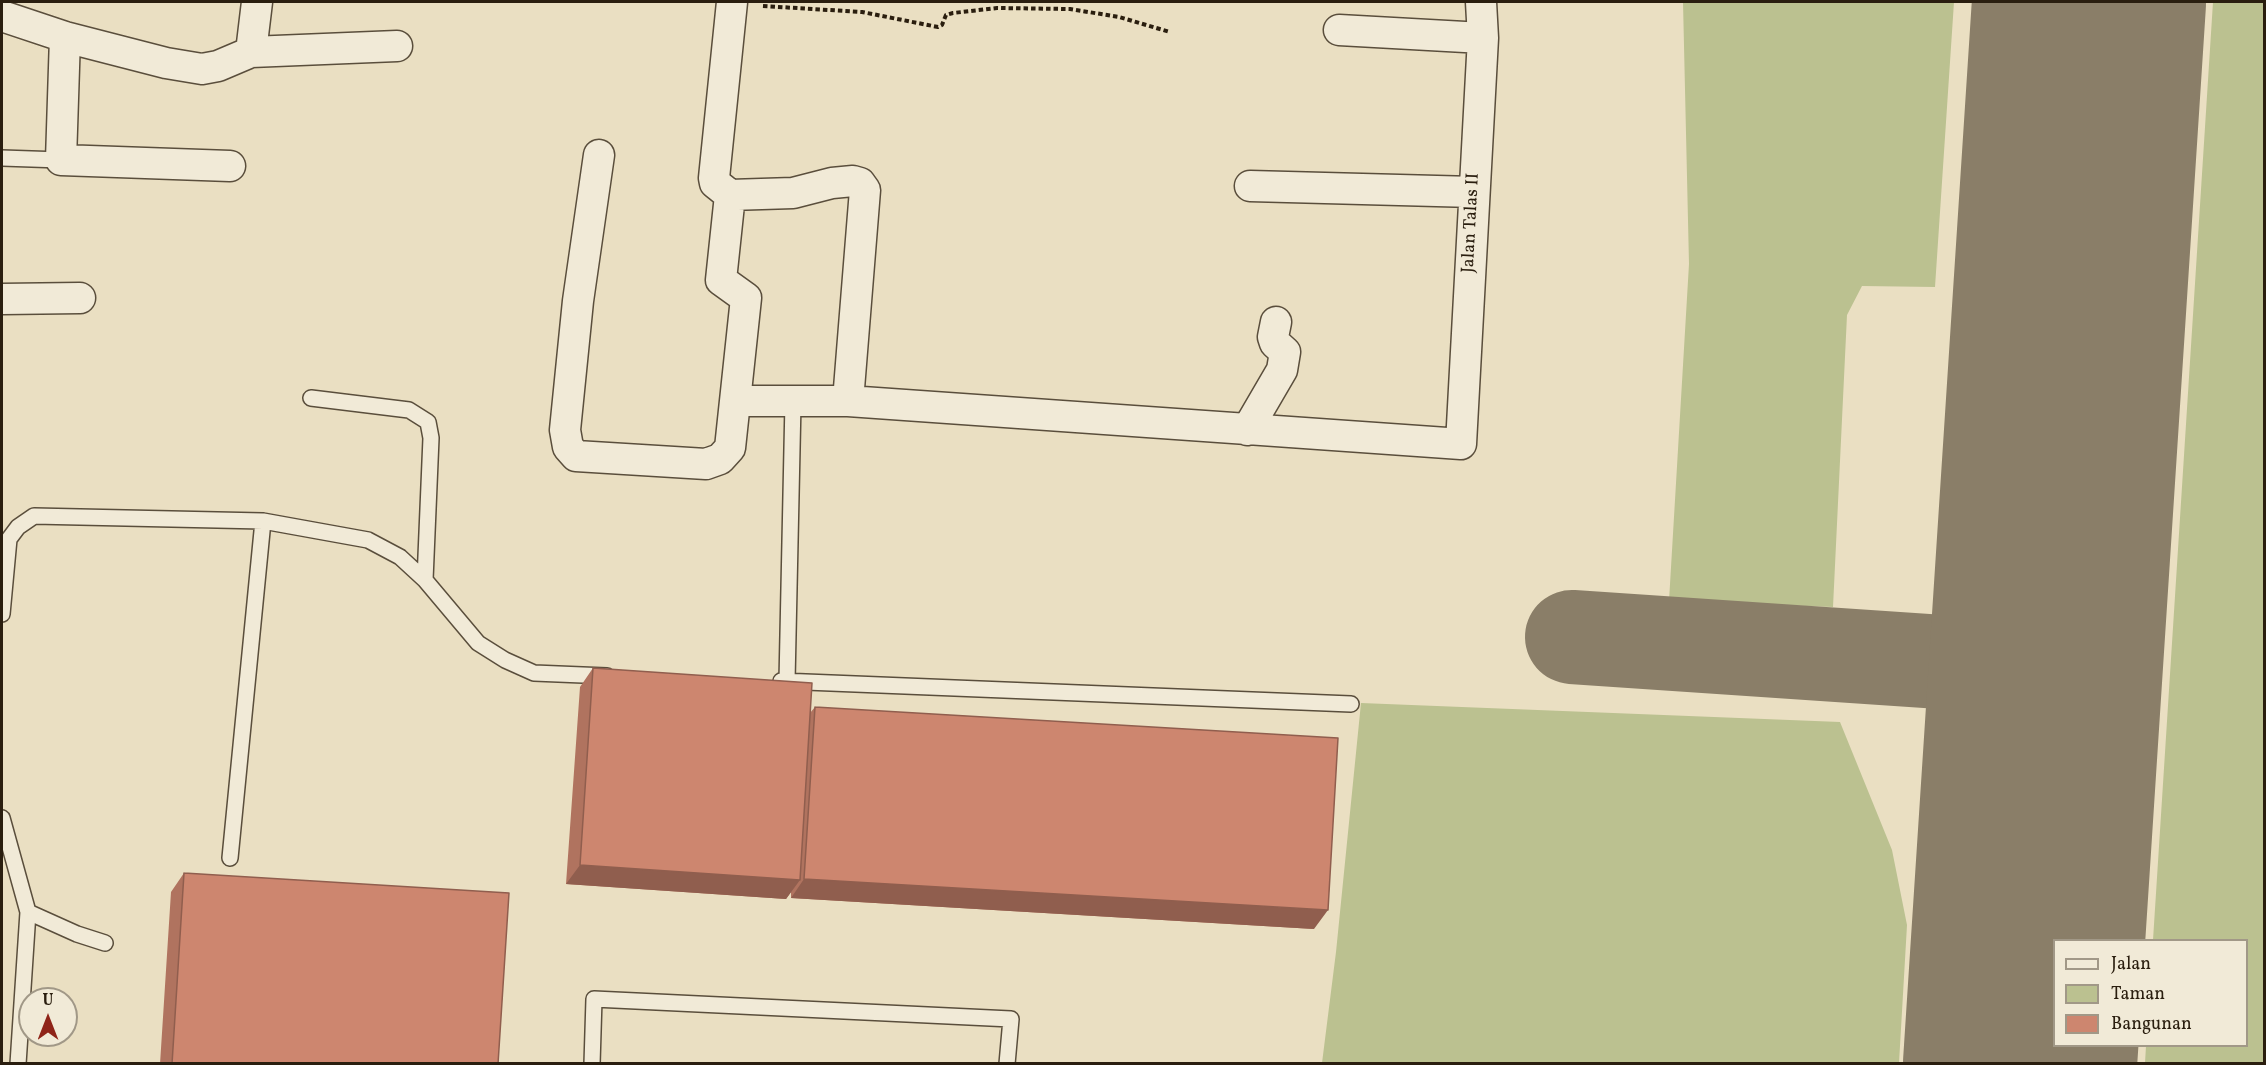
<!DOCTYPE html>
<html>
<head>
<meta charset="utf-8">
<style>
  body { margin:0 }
  #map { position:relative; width:2266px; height:1065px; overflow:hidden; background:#eadfc2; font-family:Vollkorn,serif }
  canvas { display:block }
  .frame { position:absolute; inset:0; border:3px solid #2a1e0f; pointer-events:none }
  .legend { position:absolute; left:2053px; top:939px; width:195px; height:108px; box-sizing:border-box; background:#f1ead7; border:2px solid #a19887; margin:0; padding:8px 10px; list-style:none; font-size:18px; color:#2a1e0f }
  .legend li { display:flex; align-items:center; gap:12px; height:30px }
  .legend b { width:30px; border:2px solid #a19887 }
  .north { position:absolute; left:18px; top:987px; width:60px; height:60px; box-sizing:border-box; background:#f1ead7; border:2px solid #a19887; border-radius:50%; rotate:0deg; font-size:16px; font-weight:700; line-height:24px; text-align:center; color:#2a1e0f }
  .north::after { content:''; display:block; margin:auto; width:21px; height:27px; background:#8f2418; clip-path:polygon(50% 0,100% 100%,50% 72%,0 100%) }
</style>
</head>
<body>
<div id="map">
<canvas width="2266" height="1065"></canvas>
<div class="frame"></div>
<ul class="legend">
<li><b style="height:8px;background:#f1ead7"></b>Jalan</li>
<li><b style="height:16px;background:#bbc190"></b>Taman</li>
<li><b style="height:16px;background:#cd866f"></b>Bangunan</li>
</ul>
<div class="north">U</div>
</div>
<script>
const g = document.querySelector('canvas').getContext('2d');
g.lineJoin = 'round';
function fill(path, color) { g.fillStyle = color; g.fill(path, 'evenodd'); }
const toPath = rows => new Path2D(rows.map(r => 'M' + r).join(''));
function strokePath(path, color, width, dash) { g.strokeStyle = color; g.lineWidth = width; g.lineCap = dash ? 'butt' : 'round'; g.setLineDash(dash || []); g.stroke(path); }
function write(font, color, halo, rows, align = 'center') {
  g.font = font + ' Vollkorn,serif'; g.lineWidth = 4.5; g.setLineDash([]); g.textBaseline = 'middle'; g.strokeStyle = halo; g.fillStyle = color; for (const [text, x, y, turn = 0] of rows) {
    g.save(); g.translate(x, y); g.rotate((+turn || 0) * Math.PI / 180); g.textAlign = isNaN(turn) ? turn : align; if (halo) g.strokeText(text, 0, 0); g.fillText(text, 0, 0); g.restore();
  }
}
const green = toPath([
  [1683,2,1954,2,1935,287,1862,286,1847,315,1833,607,1669,601,1689,264],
  [2213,2,2264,2,2264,1063,2145,1063,2146,1046,2246,1046,2246,940,2153,940],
  [1361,703,1840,722,1892,850,1907,925,1899,1063,1322,1063,1336,952]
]);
const taxiway = toPath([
  [1572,637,2045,669]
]);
const runway = toPath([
  [2020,1064,2089,2]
]);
const path = toPath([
  [763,6,862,12,938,27,942,25,946,15,953,13,997,8,1070,9,1119,17,1170,32]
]);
const lane = toPath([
  [2,158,61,160],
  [311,398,409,410,428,422,431,438,425,580],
  [2,614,9,539,18,527,34,516,263,521,368,540,400,557,425,580,478,643,505,660,534,673,607,676],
  [781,681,1351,704],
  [787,681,793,402],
  [2,818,28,912,77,934,105,943],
  [230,858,263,521],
  [18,1064,28,912],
  [592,1064,594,999,1011,1019,1007,1064]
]);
const street = toPath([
  [732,2,714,178,715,183,730,195,793,193,832,183,853,181,860,183,865,190,848,401],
  [2,16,65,37,166,63,202,69,218,66,251,52,397,46],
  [1339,30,1483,38],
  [65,37,61,160,230,166],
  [251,52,257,2],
  [599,155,578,301,565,430,568,447,576,456,706,464,720,459,730,448,746,298,721,280,730,195],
  [1250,186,1474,192],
  [2,299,80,298],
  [735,401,848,401,1461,444,1483,38,1481,2],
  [1247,430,1282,370,1285,352,1275,343,1273,337,1276,322]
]);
const wall = toPath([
  [593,668,810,713,815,707,1314,929,791,898,791,892,786,899,566,884,580,687],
  [184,873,498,1064,160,1064,171,892]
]);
const shadedWall = toPath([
  [580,865,800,880,786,899,566,884],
  [804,879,1328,910,1314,929,791,898]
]);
const building = toPath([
  [593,668,812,683,800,880,580,865,593,668],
  [815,707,1338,738,1328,910,804,879,815,707],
  [184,873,509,893,498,1064,172,1064,184,873]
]);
const streetNames = [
  ["Jalan Talas II",1472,223,-87]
];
fill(green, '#bbc190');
strokePath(taxiway, '#8a7e68', 94);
strokePath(runway, '#8a7e68', 234);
strokePath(lane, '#5a4e3c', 18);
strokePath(street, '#5a4e3c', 33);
strokePath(path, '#2a1e0f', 4, [4.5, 3]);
strokePath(lane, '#f1ead7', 15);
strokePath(street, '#f1ead7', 30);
fill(wall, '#b0735f');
fill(shadedWall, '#905e4e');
fill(building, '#cd866f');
strokePath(building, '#905e4e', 1.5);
write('18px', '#2a1e0f', '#f1ead7', streetNames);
</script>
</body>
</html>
